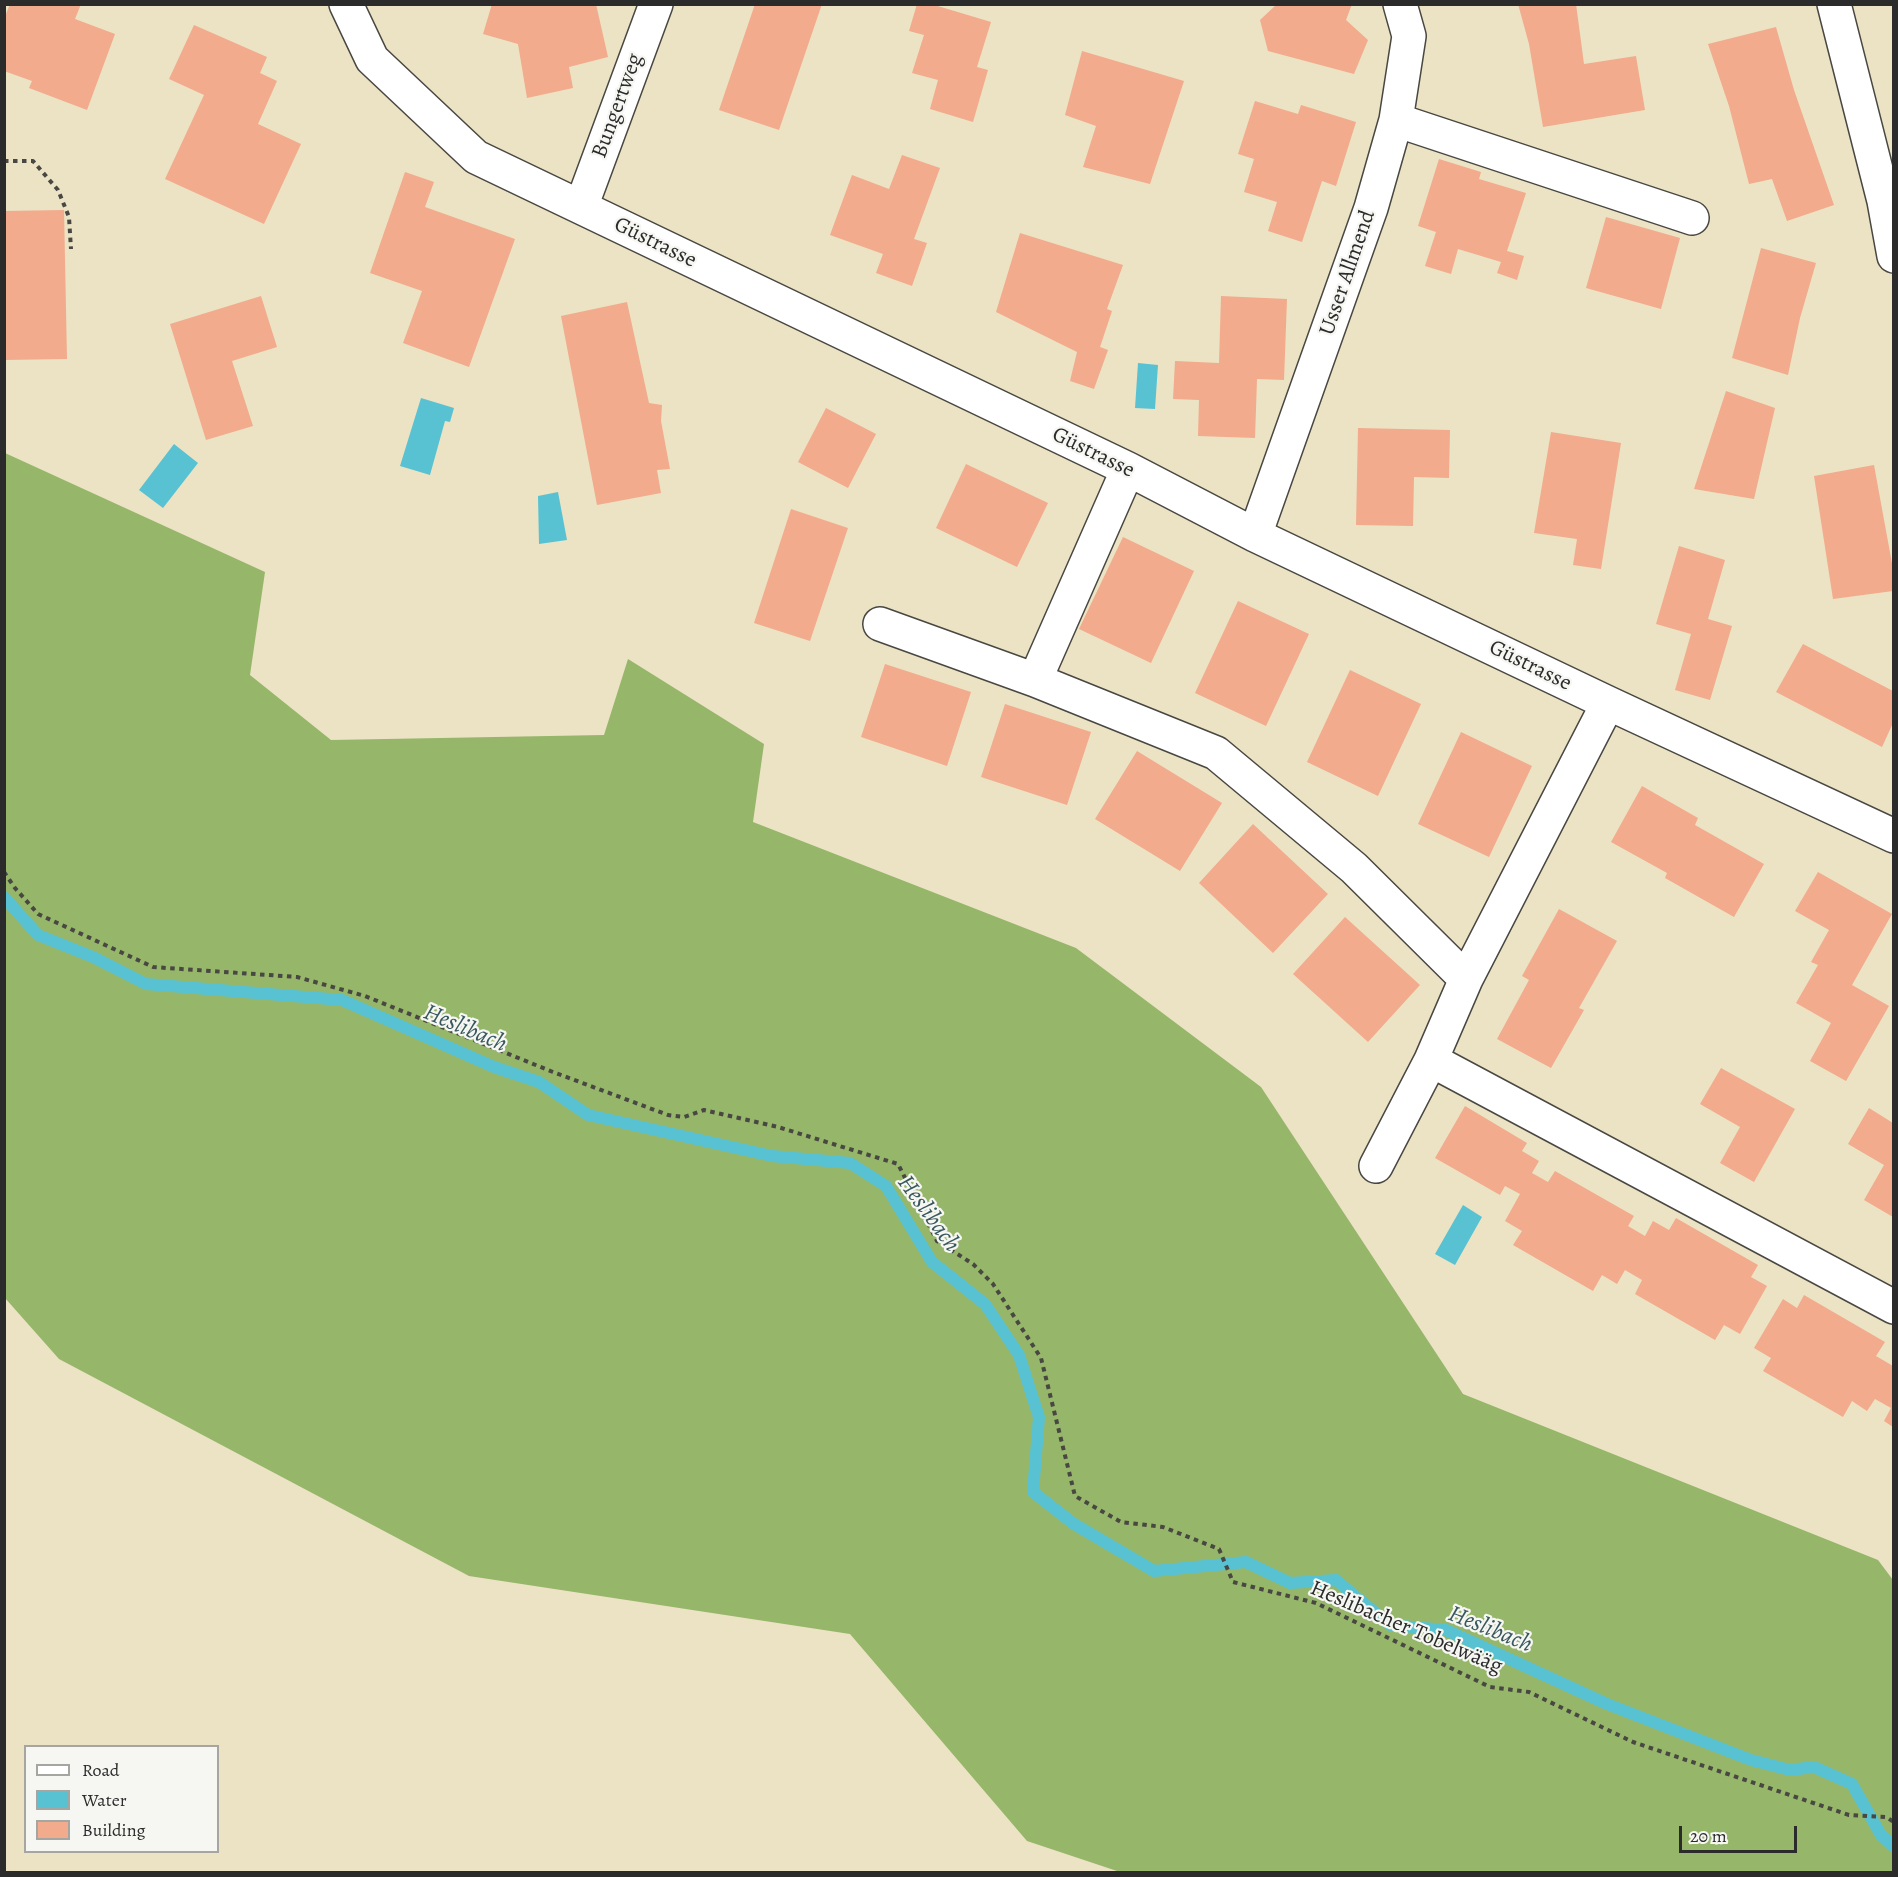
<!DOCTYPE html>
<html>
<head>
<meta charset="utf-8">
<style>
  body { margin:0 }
  #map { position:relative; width:1898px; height:1877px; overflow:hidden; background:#ebe3c4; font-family:Alegreya,serif }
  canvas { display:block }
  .frame { position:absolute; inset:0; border:6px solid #2b2b2b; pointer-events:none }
  .legend { position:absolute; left:24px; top:1745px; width:195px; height:108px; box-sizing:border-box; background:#f6f6f2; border:2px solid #a5a5a2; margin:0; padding:8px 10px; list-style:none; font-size:18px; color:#2b2b2b }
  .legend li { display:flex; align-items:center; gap:12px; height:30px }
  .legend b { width:30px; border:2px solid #a5a5a2 }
  .scale { position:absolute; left:1679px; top:1826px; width:118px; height:27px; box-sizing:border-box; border:3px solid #2b2b2b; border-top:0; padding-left:8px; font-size:18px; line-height:21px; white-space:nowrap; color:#2b2b2b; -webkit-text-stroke:4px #f6f6f2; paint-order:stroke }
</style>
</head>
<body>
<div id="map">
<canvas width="1898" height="1877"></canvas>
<div class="frame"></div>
<ul class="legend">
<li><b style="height:8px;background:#fff"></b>Road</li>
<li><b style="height:16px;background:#58c2d3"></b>Water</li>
<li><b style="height:16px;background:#f2ab8c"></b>Building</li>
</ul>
<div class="scale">20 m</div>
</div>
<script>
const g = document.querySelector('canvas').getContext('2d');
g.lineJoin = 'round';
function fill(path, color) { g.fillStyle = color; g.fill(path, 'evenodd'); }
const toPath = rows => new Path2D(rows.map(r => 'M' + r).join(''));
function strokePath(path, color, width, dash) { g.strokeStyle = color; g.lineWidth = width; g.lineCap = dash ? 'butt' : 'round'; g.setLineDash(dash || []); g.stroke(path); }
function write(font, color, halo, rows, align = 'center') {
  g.font = font + ' Alegreya,serif'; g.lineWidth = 4.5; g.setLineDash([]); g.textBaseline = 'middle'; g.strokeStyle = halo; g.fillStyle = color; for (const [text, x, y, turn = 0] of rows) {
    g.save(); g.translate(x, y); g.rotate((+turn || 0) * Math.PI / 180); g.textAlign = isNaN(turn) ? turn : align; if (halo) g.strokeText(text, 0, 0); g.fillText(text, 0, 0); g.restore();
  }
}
const forest = toPath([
  [5,453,265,572,250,675,331,740,604,735,628,659,764,744,753,822,1076,948,1261,1087,1463,1394,1878,1560,1893,1580,1893,1872,1120,1872,1027,1841,850,1634,469,1576,59,1359,5,1298]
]);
const water = toPath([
  [1138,363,1158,365,1155,409,1135,408],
  [421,398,454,408,450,422,445,421,430,475,400,466],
  [174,444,198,463,163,508,139,490],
  [558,492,567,540,539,544,538,496],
  [1463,1205,1482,1217,1455,1265,1435,1254]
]);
const stream = toPath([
  [4,897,38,935,93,957,146,984,342,1000,494,1067,539,1082,588,1115,772,1156,850,1163,886,1186,932,1262,985,1304,1019,1355,1039,1417,1033,1492,1074,1524,1154,1571,1246,1562,1290,1583,1336,1580,1390,1625,1446,1630,1607,1704,1751,1760,1790,1770,1814,1767,1852,1784,1881,1835,1894,1847]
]);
const building = toPath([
  [10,4,81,4,75,19,115,34,87,110,29,88,32,81,4,71,4,19],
  [492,4,596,4,608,57,569,67,573,88,527,98,518,44,483,34],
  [755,4,822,4,779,130,719,110],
  [917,4,931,4,991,22,977,67,988,70,973,122,930,109,938,80,912,73,924,35,909,31],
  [1277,4,1352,4,1346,20,1368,40,1354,74,1268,51,1260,20],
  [1518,4,1576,4,1584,64,1636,56,1645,110,1543,127,1529,44],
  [194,25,267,57,260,73,277,81,258,124,301,144,264,224,165,179,204,95,169,79],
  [1776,27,1794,90,1834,205,1787,221,1772,179,1749,184,1729,106,1708,44],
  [1082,51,1184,81,1150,184,1083,167,1096,126,1065,115],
  [1255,101,1298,114,1301,105,1356,122,1336,186,1322,181,1302,242,1268,231,1277,202,1244,192,1254,159,1238,154],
  [902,155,940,168,914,239,927,243,912,286,876,273,883,254,830,235,852,175,889,189],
  [1439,159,1481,172,1479,179,1526,193,1507,251,1524,256,1517,280,1497,273,1501,262,1458,249,1451,274,1425,266,1436,232,1418,226],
  [405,172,434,182,425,207,515,239,469,367,403,343,422,291,370,273],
  [64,210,67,359,4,360,4,211],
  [1606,217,1680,238,1661,309,1586,288],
  [1020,233,1123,265,1107,309,1112,311,1100,347,1108,350,1094,389,1070,381,1077,352,996,312],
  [1761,248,1816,263,1800,318,1788,375,1732,358],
  [261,296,277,347,232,361,253,426,206,440,170,324],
  [1221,296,1287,299,1284,380,1257,379,1255,438,1198,436,1199,400,1173,399,1175,361,1219,363],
  [627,302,649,403,662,405,661,421,670,469,657,470,661,493,597,505,561,316],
  [1726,391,1775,408,1754,499,1694,489],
  [826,408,876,434,848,488,798,462],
  [1358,428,1450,430,1449,478,1414,477,1413,526,1356,525],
  [1551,432,1621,443,1601,569,1573,565,1577,539,1534,533],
  [966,464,1048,503,1017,567,936,528],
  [1874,465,1893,569,1893,591,1833,599,1814,476],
  [791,509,848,528,810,641,754,623],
  [1123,537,1194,571,1151,663,1079,629],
  [1679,546,1725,560,1708,619,1732,626,1710,700,1675,690,1691,634,1656,624],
  [1238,601,1309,634,1266,726,1195,693],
  [1803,644,1893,691,1893,723,1882,747,1776,692],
  [885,664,971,692,947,766,861,737],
  [1350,670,1421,704,1378,796,1307,762],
  [1005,704,1091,732,1067,805,981,777],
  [1461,732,1532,766,1489,857,1418,824],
  [1137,751,1222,803,1180,871,1095,819],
  [1642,786,1698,818,1695,825,1764,864,1734,917,1665,878,1667,873,1611,842],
  [1253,824,1328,894,1273,953,1199,883],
  [1818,872,1892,914,1852,985,1889,1006,1846,1081,1810,1061,1831,1023,1796,1003,1818,965,1811,962,1829,930,1795,911],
  [1559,909,1617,941,1579,1008,1584,1010,1551,1068,1497,1039,1529,980,1522,976],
  [1345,917,1420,985,1368,1042,1293,974],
  [1721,1068,1795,1109,1754,1182,1720,1163,1740,1127,1700,1104],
  [1465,1106,1527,1143,1522,1151,1539,1161,1532,1173,1548,1182,1555,1171,1634,1216,1628,1226,1645,1236,1653,1221,1669,1230,1676,1218,1758,1265,1751,1277,1767,1286,1740,1334,1724,1325,1715,1340,1635,1294,1642,1280,1625,1270,1617,1284,1602,1275,1593,1291,1513,1245,1522,1231,1505,1221,1520,1194,1505,1186,1500,1195,1435,1158],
  [1869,1108,1893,1123,1893,1217,1864,1200,1884,1165,1848,1144],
  [1804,1295,1885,1342,1876,1356,1893,1366,1893,1427,1884,1421,1891,1408,1875,1399,1867,1411,1852,1401,1843,1417,1763,1371,1771,1358,1754,1348,1783,1299,1797,1308]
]);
const path = toPath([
  [4,161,33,161,58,190,69,217,71,249],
  [4,872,15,888,38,914,153,967,297,977,365,996,553,1072,668,1115,684,1117,704,1110,778,1127,898,1164,937,1241,973,1264,993,1284,1041,1358,1075,1496,1121,1522,1163,1527,1219,1549,1233,1582,1316,1603,1490,1687,1529,1692,1633,1742,1849,1815,1886,1817,1894,1822]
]);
const minor = toPath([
  [346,4,372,59,476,157,1128,469,1255,535,1608,703,1894,836],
  [1834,4,1884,201,1894,256],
  [1396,120,1692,218],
  [581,207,656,4],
  [1255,535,1371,208,1396,120,1409,36,1400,4],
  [880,624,1035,680,1216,753,1354,868,1466,979],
  [1035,680,1128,469],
  [1608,703,1466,979,1431,1060,1894,1307],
  [1376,1166,1431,1060]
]);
const streetNames = [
  ["Bungertweg",618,106,-70],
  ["Güstrasse",655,243,26],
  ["Usser Allmend",1348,273,-71],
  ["Güstrasse",1093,453,26],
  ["Güstrasse",1530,666,26],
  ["Heslibacher Tobelwääg",1406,1628,23]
];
const waterNames = [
  ["Heslibach",465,1029,23],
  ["Heslibach",928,1214,54],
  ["Heslibach",1490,1630,22]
];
fill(forest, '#96b66a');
fill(water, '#58c2d3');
strokePath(stream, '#58c2d3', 12);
fill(building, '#f2ab8c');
strokePath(minor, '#484742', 36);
strokePath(path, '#484742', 4, [4.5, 4.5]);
strokePath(minor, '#fff', 33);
write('22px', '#2b2b2b', '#f6f6f2', streetNames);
write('italic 24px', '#38585d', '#f6f6f2', waterNames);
</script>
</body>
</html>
